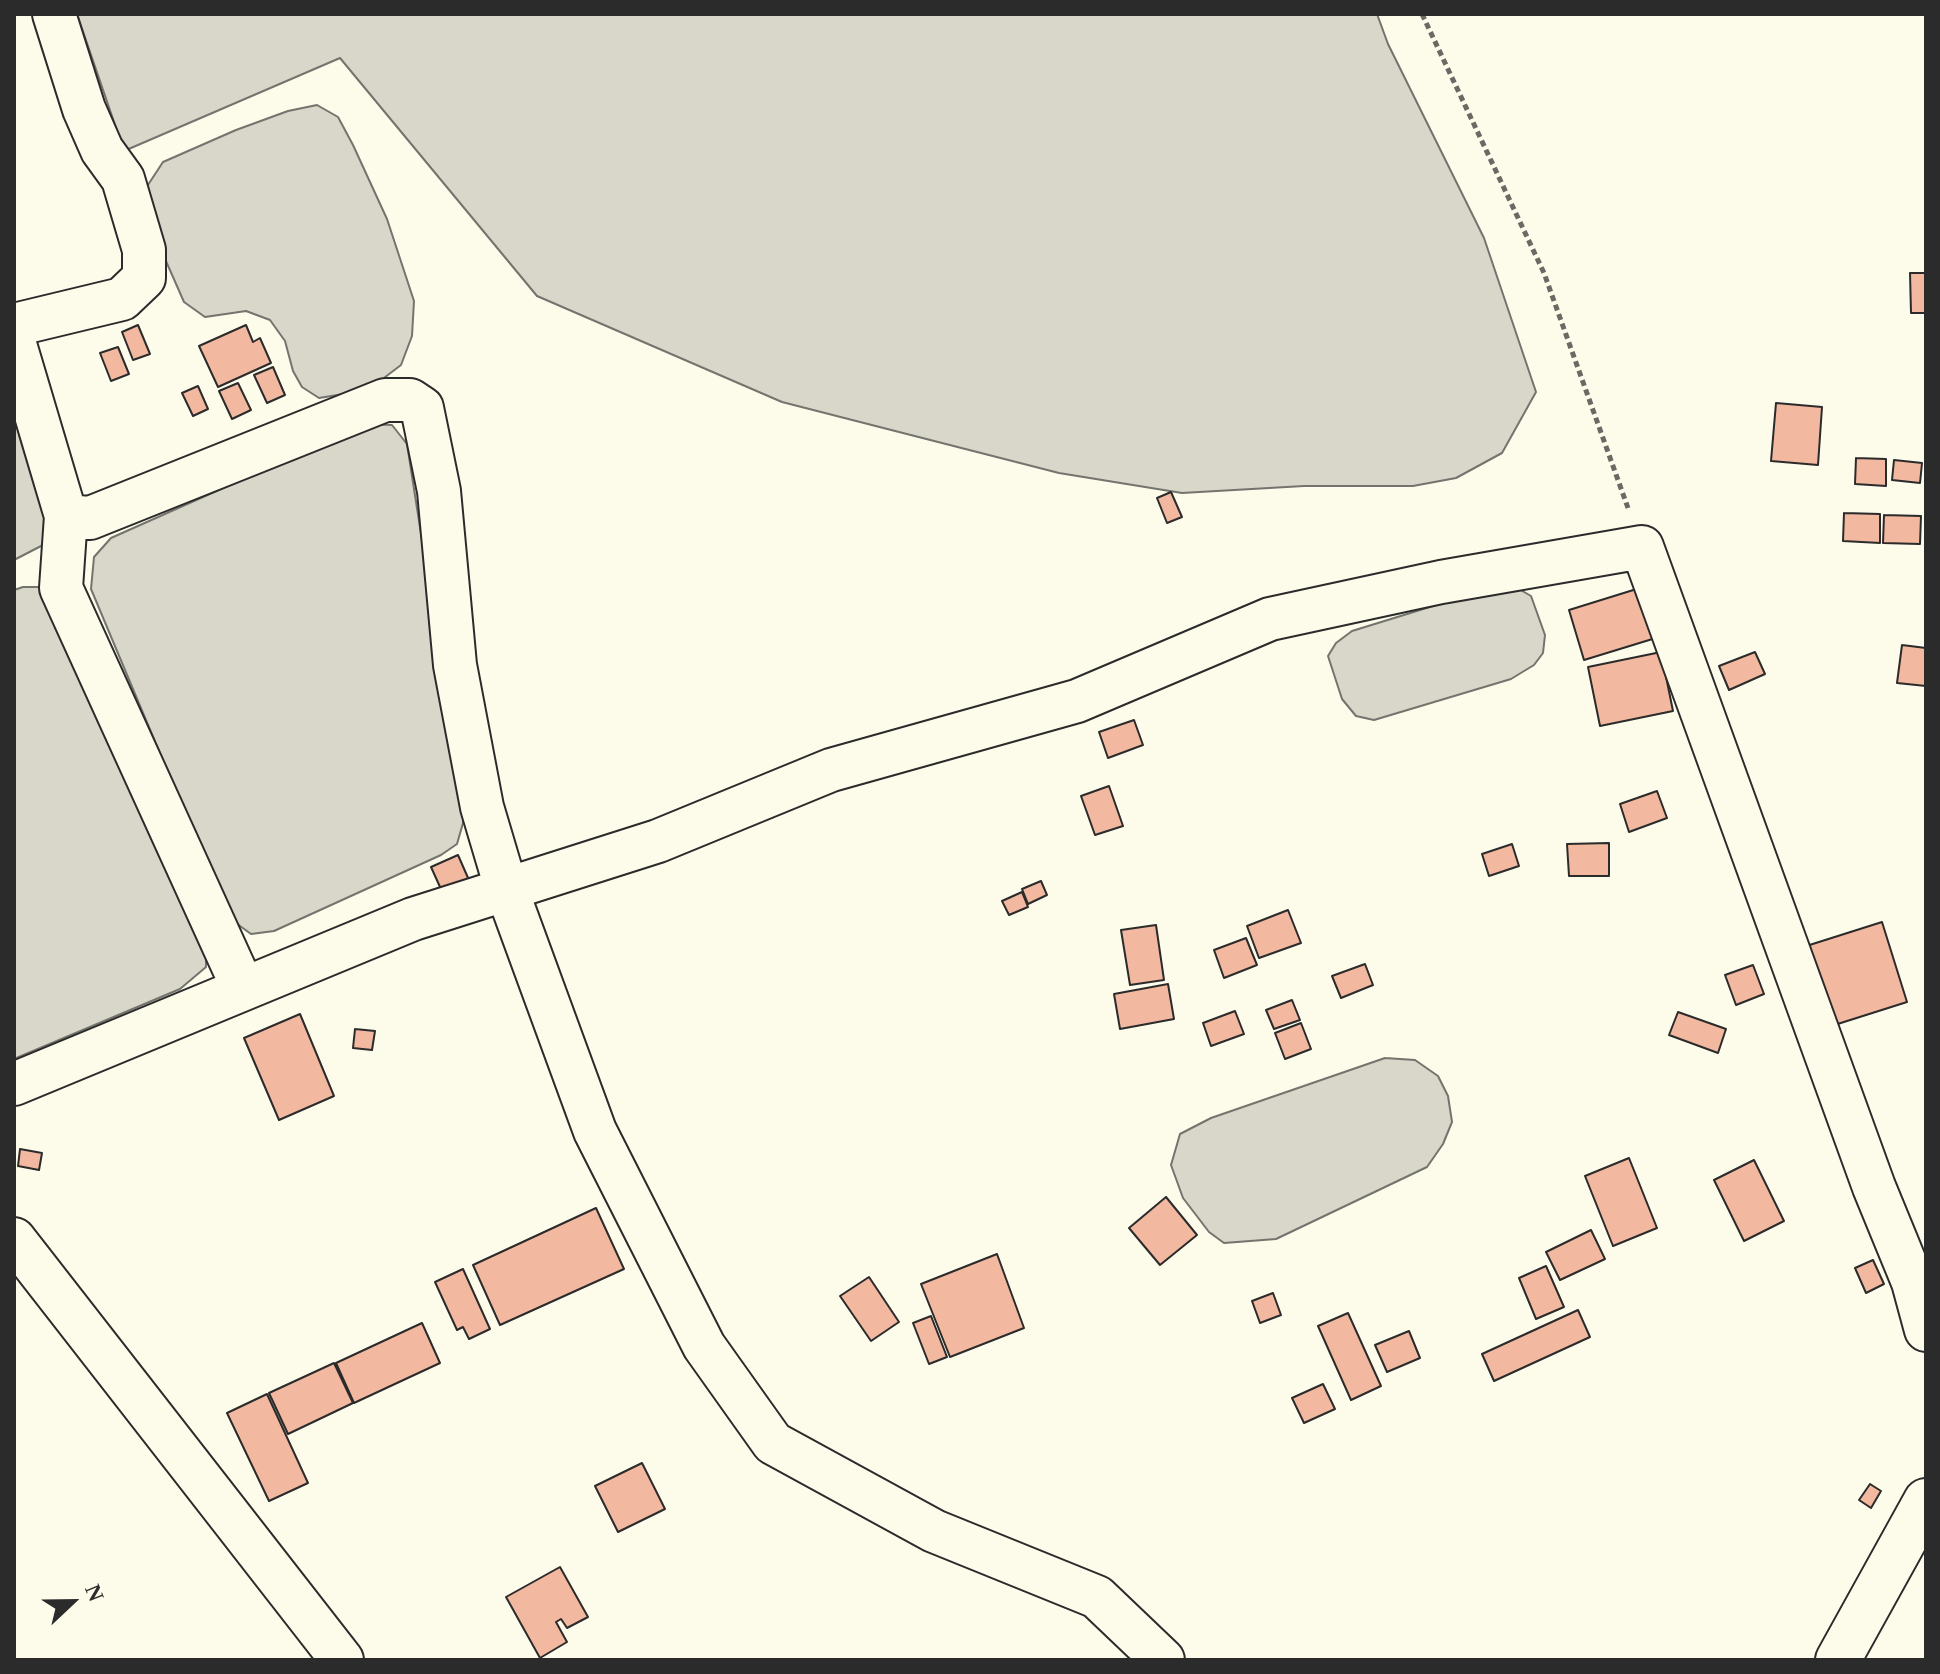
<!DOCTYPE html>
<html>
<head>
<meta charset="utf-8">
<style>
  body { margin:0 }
  #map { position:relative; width:1940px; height:1674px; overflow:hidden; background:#fdfbea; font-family:Georgia,serif }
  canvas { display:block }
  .frame { position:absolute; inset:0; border:16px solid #2b2b2b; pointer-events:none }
  .north { position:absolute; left:32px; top:1562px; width:80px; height:80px; -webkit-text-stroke:6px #fdfbea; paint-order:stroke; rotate:68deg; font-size:22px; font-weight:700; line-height:32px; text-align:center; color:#2b2b2b }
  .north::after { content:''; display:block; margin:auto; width:28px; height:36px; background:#2b2b2b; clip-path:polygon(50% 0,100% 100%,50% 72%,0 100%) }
</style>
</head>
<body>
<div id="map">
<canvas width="1940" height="1674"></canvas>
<div class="frame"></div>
<div class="north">N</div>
</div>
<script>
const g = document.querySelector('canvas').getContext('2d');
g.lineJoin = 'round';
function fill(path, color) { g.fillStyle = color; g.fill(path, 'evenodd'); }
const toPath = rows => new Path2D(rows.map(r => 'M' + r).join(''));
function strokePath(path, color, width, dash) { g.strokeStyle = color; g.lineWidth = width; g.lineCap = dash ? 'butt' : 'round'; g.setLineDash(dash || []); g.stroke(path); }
const water = toPath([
  [77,14,1377,14,1388,44,1484,238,1536,392,1502,453,1456,478,1413,486,1304,486,1182,493,1059,473,782,402,537,296,340,58,124,151,77,14],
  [317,105,338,117,353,145,387,219,414,301,412,336,401,365,380,381,356,392,319,398,302,387,293,371,285,341,270,320,246,311,205,317,184,302,158,243,142,194,163,162,236,130,288,111,317,105],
  [14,390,47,524,43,545,14,560,14,390],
  [367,424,392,425,407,444,463,803,463,823,457,844,441,855,274,931,251,934,229,918,91,589,94,557,111,538,367,424],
  [23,587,43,587,206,934,206,967,180,989,14,1059,14,590,23,587],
  [1519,589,1531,596,1545,635,1543,653,1534,665,1511,679,1374,720,1356,716,1342,699,1328,656,1336,643,1352,631,1472,594,1519,589],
  [1385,1058,1415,1060,1438,1076,1448,1096,1452,1122,1443,1144,1427,1167,1276,1239,1224,1243,1209,1232,1183,1198,1171,1165,1180,1134,1211,1118,1385,1058]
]);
const building = toPath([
  [1910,273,1926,273,1926,313,1911,313,1910,273],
  [138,325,150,354,133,360,122,332,138,325],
  [246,325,253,342,260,338,271,363,218,387,199,346,246,325],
  [118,347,129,374,111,381,100,353,118,347],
  [273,367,285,395,267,403,254,375,273,367],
  [238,383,251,410,232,419,219,391,238,383],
  [198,386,208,409,193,416,182,393,198,386],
  [1776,403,1822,407,1818,465,1771,461,1776,403],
  [1856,458,1886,459,1886,486,1855,484,1856,458],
  [1894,460,1922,463,1920,483,1892,480,1894,460],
  [1171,492,1182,517,1167,523,1157,498,1171,492],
  [1844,513,1880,514,1880,543,1843,541,1844,513],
  [1884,515,1921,516,1920,544,1883,543,1884,515],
  [1643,587,1659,637,1584,660,1569,610,1643,587],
  [1902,645,1926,648,1926,686,1897,683,1902,645],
  [1661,652,1673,711,1600,726,1588,667,1661,652],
  [1755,652,1765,674,1729,690,1719,666,1755,652],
  [1134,720,1143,745,1108,758,1099,732,1134,720],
  [1109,786,1123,826,1095,835,1081,796,1109,786],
  [1657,791,1667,818,1629,832,1620,804,1657,791],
  [1609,843,1609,876,1569,876,1567,844,1609,843],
  [1512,844,1519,866,1489,876,1482,854,1512,844],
  [458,855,472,887,445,898,431,867,458,855],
  [1041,881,1047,895,1028,904,1022,889,1041,881],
  [1022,892,1028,907,1009,915,1002,901,1022,892],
  [1288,910,1301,943,1259,958,1247,926,1288,910],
  [1882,922,1907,1002,1825,1028,1800,948,1882,922],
  [1156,925,1164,980,1130,985,1121,930,1156,925],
  [1246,938,1257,965,1224,978,1214,950,1246,938],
  [1365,964,1373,985,1341,998,1332,976,1365,964],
  [1753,965,1764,994,1736,1005,1725,975,1753,965],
  [1168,984,1174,1019,1120,1029,1114,994,1168,984],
  [1292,1000,1300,1020,1274,1029,1266,1010,1292,1000],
  [1235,1011,1244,1034,1211,1046,1203,1023,1235,1011],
  [1678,1012,1726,1029,1718,1053,1669,1035,1678,1012],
  [300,1014,334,1096,279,1120,244,1038,300,1014],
  [1301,1023,1311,1049,1285,1059,1275,1033,1301,1023],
  [355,1029,375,1031,372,1050,353,1048,355,1029],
  [20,1149,42,1153,39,1170,18,1166,20,1149],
  [1629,1158,1657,1228,1613,1246,1585,1176,1629,1158],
  [1754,1160,1784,1221,1744,1241,1714,1180,1754,1160],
  [1166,1197,1197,1235,1160,1265,1129,1228,1166,1197],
  [596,1208,624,1269,500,1325,473,1265,596,1208],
  [1591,1230,1605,1259,1560,1280,1546,1252,1591,1230],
  [997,1254,1024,1328,950,1357,921,1284,997,1254],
  [1873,1260,1884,1284,1866,1293,1855,1268,1873,1260],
  [1546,1266,1564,1307,1536,1319,1519,1278,1546,1266],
  [463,1269,490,1329,469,1339,463,1327,457,1330,435,1282,463,1269],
  [869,1277,899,1322,871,1341,840,1296,869,1277],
  [1273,1293,1281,1315,1260,1323,1252,1301,1273,1293],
  [1578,1310,1590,1337,1494,1381,1482,1354,1578,1310],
  [1348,1313,1381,1386,1351,1400,1318,1326,1348,1313],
  [931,1316,947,1357,929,1364,913,1323,931,1316],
  [422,1323,440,1363,354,1403,336,1363,422,1323],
  [1409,1331,1420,1358,1387,1372,1375,1345,1409,1331],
  [334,1363,353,1403,288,1434,269,1393,334,1363],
  [1323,1384,1335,1409,1304,1423,1292,1398,1323,1384],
  [267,1394,308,1483,269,1501,227,1413,267,1394],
  [642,1463,665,1509,618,1532,595,1486,642,1463],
  [1870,1484,1881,1491,1871,1508,1859,1500,1870,1484],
  [560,1567,588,1617,567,1628,561,1619,556,1622,567,1642,540,1658,506,1597,560,1567]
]);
const path = toPath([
  [1422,14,1544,273,1628,508]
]);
const minor = toPath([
  [14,325,122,299,144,278,144,250,123,179,102,150,84,109,54,14],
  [14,341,66,516,61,588,243,988],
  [66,516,90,518,385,400,410,400,422,408,439,491,455,665,482,807,506,888,595,1131,704,1346,773,1443,934,1531,1097,1597,1163,1660],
  [14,1084,413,919,658,841,831,770,1077,701,1270,619,1441,582,1642,547,1874,1187,1913,1282,1926,1330],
  [14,1239,342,1660]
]);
const highway = toPath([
  [1838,1660,1926,1501]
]);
fill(water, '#d8d7c9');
strokePath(water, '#74746e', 2);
fill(building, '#f2b8a0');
strokePath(building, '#2b2b2b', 2);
strokePath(minor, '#2b2b2b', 46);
strokePath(highway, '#2b2b2b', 48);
strokePath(path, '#6a6964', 5, [6, 4]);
strokePath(minor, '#fdfbea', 42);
strokePath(highway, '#fdfbea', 44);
</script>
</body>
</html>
